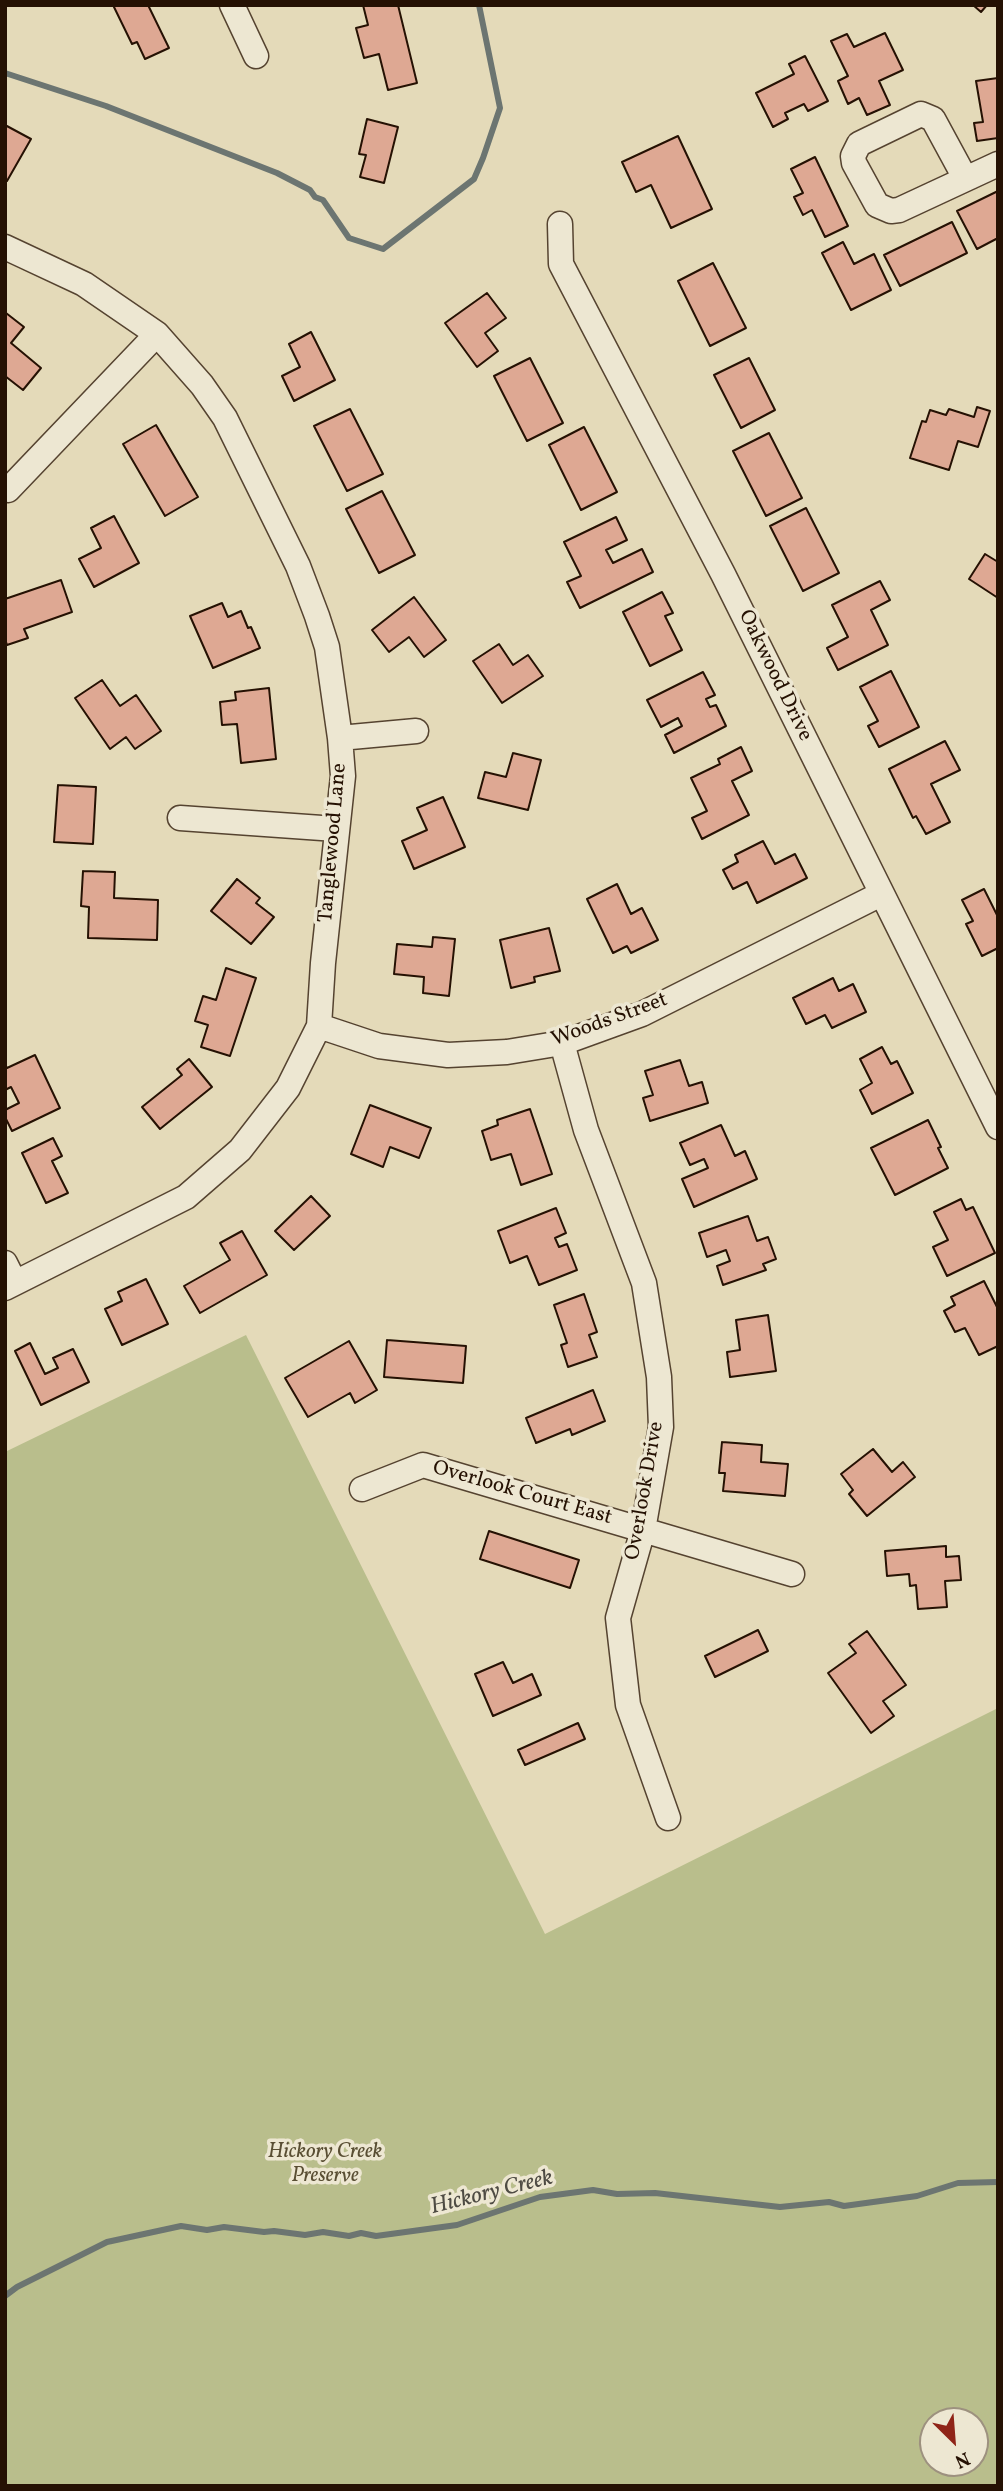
<!DOCTYPE html>
<html>
<head>
<meta charset="utf-8">
<style>
  body { margin:0 }
  #map { position:relative; width:1003px; height:2491px; overflow:hidden; background:#e4dab9; font-family:Vollkorn,serif }
  canvas { display:block }
  .frame { position:absolute; inset:0; border:7px solid #251103; pointer-events:none }
  .north { position:absolute; left:919px; top:2407px; width:70px; height:70px; box-sizing:border-box; background:#ede7d2; border:2px solid #9d917f; border-radius:50%; rotate:155deg; font-size:19px; font-weight:700; line-height:28px; text-align:center; color:#251103 }
  .north::after { content:''; display:block; margin:auto; width:24px; height:32px; background:#8f2418; clip-path:polygon(50% 0,100% 100%,50% 72%,0 100%) }
</style>
</head>
<body>
<div id="map">
<canvas width="1003" height="2491"></canvas>
<div class="frame"></div>
<div class="north">N</div>
</div>
<script>
const g = document.querySelector('canvas').getContext('2d');
g.lineJoin = 'round';
function fill(path, color) { g.fillStyle = color; g.fill(path, 'evenodd'); }
const toPath = rows => new Path2D(rows.map(r => 'M' + r).join(''));
function strokePath(path, color, width, dash) { g.strokeStyle = color; g.lineWidth = width; g.lineCap = dash ? 'butt' : 'round'; g.setLineDash(dash || []); g.stroke(path); }
function write(font, color, halo, rows, align = 'center') {
  g.font = font + ' Vollkorn,serif'; g.lineWidth = 7; g.setLineDash([]); g.textBaseline = 'middle'; g.strokeStyle = halo; g.fillStyle = color; for (const [text, x, y, turn = 0] of rows) {
    g.save(); g.translate(x, y); g.rotate((+turn || 0) * Math.PI / 180); g.textAlign = isNaN(turn) ? turn : align; if (halo) g.strokeText(text, 0, 0); g.fillText(text, 0, 0); g.restore();
  }
}
const green = toPath([
  [246,1335,545,1934,998,1708,998,2486,5,2486,5,1452],
  [933,2421,975,2421,975,2463,933,2463]
]);
const stream = toPath([
  [5,73,106,106,277,173,310,190,315,197,323,200,349,238,383,249,474,179,483,158,500,108,479,5],
  [5,2296,17,2287,107,2242,181,2226,207,2230,224,2227,264,2232,274,2231,305,2235,323,2232,349,2236,361,2233,376,2236,457,2225,540,2197,593,2190,617,2194,655,2193,780,2207,829,2202,844,2206,917,2196,958,2183,998,2182]
]);
const building = toPath([
  [113,5,148,5,169,48,145,59,137,42,132,44,113,5],
  [363,5,398,5,417,83,388,90,379,54,364,58,356,28,368,25,363,5],
  [973,5,987,5,981,12,973,5],
  [885,33,903,70,879,81,890,105,867,115,859,98,848,104,838,81,848,76,831,41,847,34,854,47,885,33],
  [805,56,828,101,808,111,804,104,785,113,788,119,773,127,756,93,794,74,789,64,805,56],
  [998,78,998,138,977,141,974,123,983,122,976,81,998,78],
  [367,119,398,127,384,183,360,177,366,155,359,154,367,119],
  [5,125,31,139,7,181,5,180,5,125],
  [678,136,712,209,671,228,651,185,636,192,622,162,678,136],
  [815,157,848,226,825,237,812,210,803,215,794,197,803,193,791,169,815,157],
  [998,191,998,238,977,249,957,211,998,191],
  [952,222,967,253,900,286,884,255,952,222],
  [843,242,854,264,874,254,891,290,851,310,822,253,843,242],
  [713,263,746,328,710,346,678,281,713,263],
  [487,293,506,318,485,333,498,351,477,367,445,323,487,293],
  [6,313,24,327,11,343,41,368,23,390,5,376,6,313],
  [311,332,335,380,294,401,282,376,300,367,289,344,311,332],
  [530,358,563,423,527,441,494,376,530,358],
  [749,358,775,410,741,428,714,375,749,358],
  [977,407,990,411,978,447,958,441,949,470,910,458,922,421,926,422,930,410,946,415,949,409,974,417,977,407],
  [350,409,383,474,347,491,314,426,350,409],
  [156,425,198,497,165,516,123,444,156,425],
  [584,427,617,492,581,510,549,445,584,427],
  [769,433,802,498,766,516,733,451,769,433],
  [382,491,415,555,379,573,346,509,382,491],
  [806,508,839,573,803,591,770,526,806,508],
  [114,516,139,563,94,587,79,559,101,548,91,528,114,516],
  [616,517,627,540,606,550,613,563,642,549,653,572,580,608,567,582,581,576,564,542,616,517],
  [985,554,998,562,998,598,969,579,985,554],
  [61,580,72,612,24,629,28,638,7,645,5,639,5,599,61,580],
  [880,581,890,600,871,610,888,645,838,670,827,648,848,637,832,605,880,581],
  [662,592,673,613,665,616,682,650,650,666,623,612,662,592],
  [414,597,446,640,424,657,409,637,389,652,372,630,414,597],
  [222,603,228,617,241,611,248,628,251,627,260,648,213,668,190,616,222,603],
  [499,644,513,665,528,655,543,676,502,703,473,661,499,644],
  [891,671,919,727,879,747,868,726,878,721,860,687,891,671],
  [703,672,715,695,706,699,710,707,716,705,726,726,674,753,665,735,682,726,678,718,661,727,647,700,703,672],
  [102,680,120,706,136,695,161,731,135,749,126,737,110,749,75,698,102,680],
  [269,688,276,759,241,763,237,724,222,725,220,702,236,700,235,692,269,688],
  [945,741,960,770,931,784,950,822,926,834,916,816,913,818,889,769,945,741],
  [741,747,752,771,732,781,749,815,702,839,692,818,707,811,691,778,720,764,718,759,741,747],
  [513,753,541,760,528,810,478,798,485,772,506,777,513,753],
  [58,785,96,787,93,844,54,842,58,785],
  [443,797,465,847,414,869,402,841,427,830,417,808,443,797],
  [763,841,775,864,795,854,807,878,757,903,747,882,733,889,723,870,738,862,735,855,763,841],
  [83,871,115,872,114,898,158,900,157,940,88,938,89,907,81,906,83,871],
  [237,879,260,898,256,903,274,917,251,944,211,911,237,879],
  [617,884,631,914,642,908,658,940,631,953,627,946,613,953,587,899,617,884],
  [984,889,998,917,998,948,982,956,966,924,973,921,962,900,984,889],
  [549,928,560,971,534,977,535,982,511,988,500,940,549,928],
  [433,937,455,939,449,996,423,993,424,977,394,974,397,944,432,947,433,937],
  [226,968,256,978,230,1056,201,1047,208,1025,195,1021,203,996,216,1000,226,968],
  [833,978,839,991,853,984,866,1012,832,1028,825,1015,806,1024,793,998,833,978],
  [882,1047,891,1064,897,1061,913,1093,872,1114,860,1090,872,1083,860,1059,882,1047],
  [35,1055,60,1108,12,1131,5,1117,5,1110,19,1103,11,1087,5,1090,5,1065,7,1068,35,1055],
  [189,1059,212,1087,160,1129,142,1107,182,1075,177,1069,189,1059],
  [680,1060,689,1086,702,1082,708,1103,650,1121,643,1098,653,1095,645,1071,680,1060],
  [370,1105,431,1128,419,1158,390,1147,383,1167,351,1154,370,1105],
  [530,1109,552,1174,521,1185,511,1154,491,1160,482,1131,498,1125,497,1120,530,1109],
  [928,1120,941,1147,938,1148,948,1168,895,1195,871,1148,928,1120],
  [721,1125,735,1156,745,1151,757,1179,694,1207,682,1179,708,1168,704,1159,690,1165,680,1143,721,1125],
  [53,1138,62,1156,52,1161,68,1193,46,1203,22,1153,53,1138],
  [311,1196,330,1216,294,1250,275,1231,311,1196],
  [961,1199,966,1210,973,1207,995,1253,947,1276,933,1247,948,1240,934,1212,961,1199],
  [556,1208,566,1233,555,1238,559,1247,567,1244,577,1270,539,1285,527,1256,510,1263,498,1231,556,1208],
  [748,1216,757,1241,768,1237,776,1259,763,1264,766,1270,723,1285,717,1266,730,1261,726,1250,707,1257,699,1233,748,1216],
  [242,1231,267,1275,200,1313,184,1286,230,1260,220,1243,242,1231],
  [146,1279,168,1324,122,1345,105,1309,122,1301,118,1292,146,1279],
  [984,1281,998,1309,998,1346,979,1355,965,1328,955,1332,944,1311,955,1305,951,1297,984,1281],
  [584,1294,597,1332,589,1335,597,1357,568,1367,561,1345,567,1343,554,1305,584,1294],
  [768,1315,776,1371,730,1377,727,1352,740,1350,736,1320,768,1315],
  [387,1340,466,1346,463,1383,384,1377,387,1340],
  [349,1341,377,1390,355,1403,350,1393,308,1417,285,1378,349,1341],
  [30,1343,45,1374,58,1368,53,1358,73,1349,89,1382,41,1405,15,1351,30,1343],
  [593,1390,605,1421,572,1435,570,1429,536,1443,526,1418,593,1390],
  [722,1442,762,1445,761,1462,788,1464,785,1496,723,1491,725,1473,719,1473,722,1442],
  [873,1449,892,1472,903,1462,915,1477,867,1516,849,1494,853,1490,841,1474,873,1449],
  [489,1531,579,1560,570,1588,480,1559,489,1531],
  [946,1546,946,1557,959,1556,961,1580,945,1581,947,1607,918,1609,916,1585,910,1586,909,1574,887,1576,885,1551,946,1546],
  [758,1630,768,1651,715,1677,705,1656,758,1630],
  [867,1631,906,1685,883,1701,894,1716,871,1733,828,1673,856,1653,849,1644,867,1631],
  [503,1662,513,1683,532,1674,541,1695,493,1716,475,1674,503,1662],
  [578,1723,585,1739,525,1765,518,1750,578,1723]
]);
const street = toPath([
  [232,5,256,56],
  [965,178,933,119,921,114,859,144,853,156,854,163,877,205,891,211,899,210,998,164],
  [560,224,561,264,723,574,998,1127],
  [5,247,84,284,157,334,202,385,225,418,298,566,317,616,327,647,340,738,343,776,323,963,319,1026,288,1088,240,1150,186,1197,5,1288],
  [8,490,157,334],
  [340,738,416,731],
  [180,818,336,829],
  [319,1026,379,1046,448,1055,507,1052,562,1043,642,1014,881,894],
  [562,1043,586,1130,644,1283,659,1377,661,1427,643,1530,618,1618,628,1705,668,1818],
  [5,1263,15,1283],
  [362,1489,423,1465,792,1574]
]);
const streetNames = [
  ["Oakwood Drive",774,676,64],
  ["Tanglewood Lane",334,843,-85],
  ["Woods Street",610,1021,-20],
  ["Overlook Drive",646,1491,-80],
  ["Overlook Court East",522,1494,16]
];
const parkNames = [
  ["Hickory Creek",325,2153],
  ["Preserve",325,2177]
];
const waterNames = [
  ["Hickory Creek",492,2194,-14]
];
fill(green, '#b9be8c');
strokePath(stream, '#6c7571', 6);
fill(building, '#dea893');
strokePath(building, '#251103', 2);
strokePath(street, '#554330', 27);
strokePath(street, '#ede7d2', 24);
write('21px', '#251103', '#ede7d2', streetNames);
write('italic 21px', '#594e33', '#ede7d2', parkNames);
write('italic 23px', '#4e4b43', '#ede7d2', waterNames);
</script>
</body>
</html>
